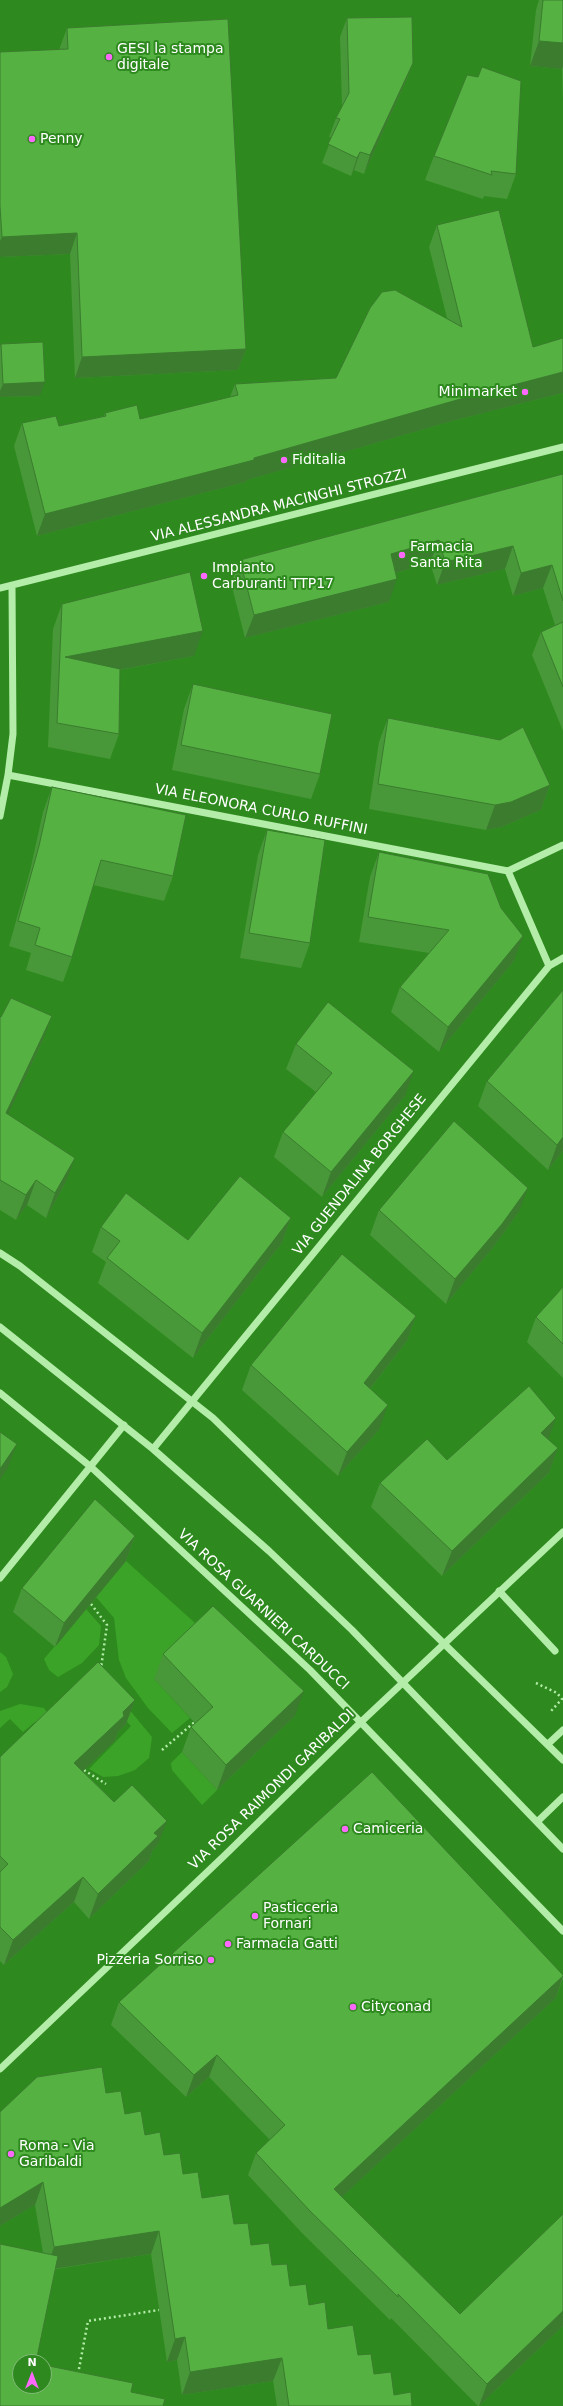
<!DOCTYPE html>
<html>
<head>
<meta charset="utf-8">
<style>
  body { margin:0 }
  #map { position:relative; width:563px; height:2406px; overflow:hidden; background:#2e8a1e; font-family:"DejaVu Sans",sans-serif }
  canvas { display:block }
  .north { position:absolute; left:12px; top:2354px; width:40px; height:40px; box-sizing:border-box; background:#2e8a1e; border:1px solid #82b978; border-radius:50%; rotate:0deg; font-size:11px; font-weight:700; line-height:16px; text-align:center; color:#fff }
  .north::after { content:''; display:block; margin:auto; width:14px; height:18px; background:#fb68fb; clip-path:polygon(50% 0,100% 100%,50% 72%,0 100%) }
</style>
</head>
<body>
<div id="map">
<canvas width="563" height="2406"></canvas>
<div class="north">N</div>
</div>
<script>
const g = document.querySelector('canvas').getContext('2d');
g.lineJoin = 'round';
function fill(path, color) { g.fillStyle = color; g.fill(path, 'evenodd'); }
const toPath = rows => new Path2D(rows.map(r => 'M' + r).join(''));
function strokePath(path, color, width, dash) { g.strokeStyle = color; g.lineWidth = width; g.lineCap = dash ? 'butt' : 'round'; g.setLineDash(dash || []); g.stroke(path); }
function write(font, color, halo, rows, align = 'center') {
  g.font = font + ' "DejaVu Sans",sans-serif'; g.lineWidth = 4; g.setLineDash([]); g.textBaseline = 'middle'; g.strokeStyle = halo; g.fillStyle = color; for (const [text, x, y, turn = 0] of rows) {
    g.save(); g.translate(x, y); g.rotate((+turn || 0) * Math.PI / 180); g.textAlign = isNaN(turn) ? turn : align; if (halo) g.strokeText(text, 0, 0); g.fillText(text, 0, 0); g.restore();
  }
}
const green = toPath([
  [126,1561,204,1631,154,1679,190,1718,172,1733,148,1708,126,1678,119,1660,114,1618,96,1597],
  [86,1609,101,1626,99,1645,82,1663,58,1677,49,1670,44,1659],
  [0,1652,6,1657,13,1674,7,1687,0,1692],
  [92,1684,118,1696,152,1737,149,1758,135,1770,118,1776,103,1777,89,1769,131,1726],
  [20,1704,44,1708,50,1717,41,1728,35,1722,23,1732,10,1719,0,1728,0,1711],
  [182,1752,217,1790,202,1805,172,1770,171,1763]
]);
const path = toPath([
  [91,1604,107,1625,101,1668],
  [536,1683,557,1693,562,1699,551,1711],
  [162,1750,197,1720],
  [84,1770,106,1784],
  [78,2374,88,2321,159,2310]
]);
const minor = toPath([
  [0,588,563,447],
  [8,775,508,871],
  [0,816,8,775,13,734,12,585],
  [563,845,508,871,549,966,563,958],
  [0,1253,20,1266,213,1418,563,1760],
  [0,1327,153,1449,269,1551,352,1630,563,1849],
  [0,1393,91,1467,310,1670,563,1931],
  [153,1449,549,966],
  [0,1578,124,1425],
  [499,1591,555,1651],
  [548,1744,563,1730],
  [537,1822,563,1797],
  [0,2069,224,1856,361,1722,563,1532]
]);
const wall = toPath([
  [539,0,563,0,563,101,562,69,530,66,536,10],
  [347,18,413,63,406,81,364,174,354,170,351,176,322,163,332,137,329,137,336,118,342,106,340,37],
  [67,28,246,349,238,370,75,378,70,254,0,257,0,52,59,50],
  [434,156,516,174,507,199,484,196,483,199,425,180],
  [437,225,533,347,563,338,563,393,456,420,247,480,246,482,37,536,14,446,22,423,59,426,104,416,105,413,140,419,230,397,235,384,336,378,447,318,429,247],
  [1,344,40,396,0,397,0,347],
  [563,474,563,731,532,655,541,632,555,625,543,588,513,596,505,569,437,585,430,563,396,573,389,602,245,638,231,583,240,560],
  [62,604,194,656,120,670,119,734,110,759,48,747,53,629],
  [193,684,320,774,311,799,172,770,184,709],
  [388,718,550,785,541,810,502,827,486,830,369,809,379,742],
  [52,787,173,876,164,901,93,885,72,957,63,982,26,970,31,953,9,946,30,871,43,812],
  [267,830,310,943,301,968,240,958,258,855],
  [379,852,514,961,439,1052,391,1012,400,987,429,953,359,942,370,877],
  [563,990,563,1151,548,1170,478,1106,487,1081],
  [0,1017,43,1040,8,1114,66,1182,46,1218,27,1205,16,1220,0,1210],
  [296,1044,405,1096,322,1197,274,1157,283,1132,316,1092,286,1069],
  [379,1210,519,1212,492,1249,446,1304,370,1235],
  [291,1218,282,1243,193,1358,98,1283,106,1262,92,1252,101,1227,188,1240],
  [563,1287,563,1378,527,1342,536,1317],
  [416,1316,407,1341,370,1389,379,1430,338,1476,242,1390,251,1365],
  [548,1440,558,1448,549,1473,442,1576,371,1507,380,1483,447,1460],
  [135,1536,126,1561,55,1647,13,1612,22,1588],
  [163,1654,295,1716,217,1790,182,1752,191,1727,195,1723,154,1679],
  [135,1700,126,1724,118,1732,115,1741,83,1771,158,1845,153,1850,149,1861,89,1919,74,1902,4,1965,0,1961,0,1757],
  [563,1975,563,1978,556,1998,342,2197,460,2314,563,2214,563,2326,479,2406,478,2406,391,2318,390,2320,302,2233,248,2175,256,2153,270,2140,209,2077,186,2097,111,2025,119,2002],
  [106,2093,125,2114,164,2155,183,2174,202,2198,234,2224,251,2245,272,2265,290,2286,309,2305,328,2329,358,2355,374,2374,394,2395,412,2406,277,2406,273,2381,182,2395,177,2360,167,2362,151,2254,56,2269,20,2362,131,2392,0,2406,43,2253,35,2205,0,2226]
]);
const shadedWall = toPath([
  [539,41,563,43,563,66,562,69,530,66],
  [413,63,406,81,364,174,370,155],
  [360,152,354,170,351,176,357,158],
  [77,233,70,254,0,257,0,241,2,237],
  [246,349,238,370,75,378,82,357],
  [563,372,563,393,456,420,247,480,246,482,37,536,45,514,254,458,464,398],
  [45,382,40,396,0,397,0,391,3,384],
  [439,540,430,563,382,577,391,554],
  [513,546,505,569,437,585,445,562],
  [552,565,543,588,513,596,521,573],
  [397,579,389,602,245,638,254,615],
  [203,631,194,656,59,681,65,657],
  [550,785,541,810,502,827,486,830,495,805],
  [523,936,514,961,439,1052,448,1027],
  [52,1016,43,1040,0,1132,6,1113],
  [414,1071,405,1096,322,1197,331,1172],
  [563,1137,563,1151,548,1170,557,1145],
  [75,1158,66,1182,46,1218,55,1193],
  [36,1180,27,1205,16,1220,26,1195],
  [528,1188,519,1212,492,1249,446,1304,455,1279],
  [291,1218,282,1243,193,1358,202,1333],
  [416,1316,407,1341,355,1408,364,1383],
  [388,1405,379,1430,338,1476,347,1452],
  [556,1418,547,1443,541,1433],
  [17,1444,8,1468,0,1480,0,1469],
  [558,1448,549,1473,442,1576,452,1551],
  [135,1536,126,1561,55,1647,64,1623],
  [304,1691,295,1716,217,1790,226,1765],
  [135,1700,126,1724,118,1732,115,1741,65,1788,74,1763],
  [167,1821,158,1845,153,1850,149,1861,89,1919,98,1894,154,1833],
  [83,1877,74,1902,4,1965,13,1940],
  [563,1976,556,1998,326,2212,334,2189],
  [217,2055,209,2077,186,2097,194,2075],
  [43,2182,35,2205,0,2226,0,2208],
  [159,2231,151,2254,46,2270,54,2247],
  [563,2311,563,2326,479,2406,487,2384],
  [185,2337,177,2360,167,2362,175,2339],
  [282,2358,273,2381,182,2395,190,2372]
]);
const building = toPath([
  [543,0,563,0,563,43,539,41,543,0],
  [412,17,413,63,370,155,360,152,357,158,328,144,340,119,336,118,349,93,347,18,412,17],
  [228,19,246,349,82,357,77,233,2,237,0,206,0,52,68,49,67,28,228,19],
  [482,67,521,81,516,174,491,171,492,175,434,156,467,75,478,77,482,67],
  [499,210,533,347,563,338,563,372,464,398,254,458,254,460,45,514,22,423,56,416,59,426,106,416,105,413,137,405,140,419,238,395,235,384,336,378,370,308,382,292,395,290,462,327,437,225,499,210],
  [43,342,45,382,3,384,1,344,43,342],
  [563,474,563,601,552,565,521,573,513,546,445,562,439,540,391,554,397,579,254,615,240,560,563,474],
  [190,572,203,631,65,657,120,669,119,734,57,723,62,604,190,572],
  [563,622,563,687,541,632,563,622],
  [193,684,332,714,320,774,181,745,193,684],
  [388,718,500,740,523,727,550,785,511,802,495,805,378,784,388,718],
  [52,787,186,815,173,876,101,860,72,957,35,945,40,928,18,921,39,846,52,787],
  [267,830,325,840,310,943,249,933,267,830],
  [379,852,488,874,501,908,523,936,448,1027,400,987,449,930,368,917,379,852],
  [563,990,563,1137,557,1145,487,1081,563,990],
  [11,998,52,1016,6,1113,75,1158,55,1193,36,1180,26,1195,0,1180,0,1017,1,1017,11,998],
  [328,1002,414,1071,331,1172,283,1132,332,1073,296,1044,328,1002],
  [454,1121,528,1188,502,1224,455,1279,379,1210,454,1121],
  [240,1176,291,1218,202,1333,107,1258,120,1241,101,1227,126,1193,188,1240,240,1176],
  [342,1254,416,1316,364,1383,388,1405,347,1452,251,1365,342,1254],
  [563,1287,563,1344,536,1317,563,1287],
  [529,1386,556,1418,541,1433,558,1448,452,1551,380,1483,427,1439,447,1460,529,1386],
  [0,1432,17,1444,0,1469,0,1432],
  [95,1499,135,1536,64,1623,22,1588,95,1499],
  [213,1606,304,1691,226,1765,191,1727,213,1707,163,1654,213,1606],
  [98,1662,135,1700,123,1712,124,1716,74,1763,114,1802,132,1785,167,1821,154,1833,158,1836,98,1894,83,1877,13,1940,0,1927,0,1872,8,1864,0,1856,0,1757,98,1662],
  [372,1772,563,1975,563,1976,334,2189,460,2314,563,2214,563,2311,487,2384,398,2294,398,2297,310,2211,256,2153,285,2125,217,2055,194,2075,119,2002,372,1772],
  [102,2067,106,2093,121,2091,125,2114,141,2111,145,2135,160,2132,164,2155,180,2153,183,2174,198,2172,202,2198,229,2194,234,2224,248,2223,251,2245,269,2243,272,2265,287,2264,290,2286,306,2284,309,2305,325,2302,328,2329,353,2325,358,2355,371,2354,374,2374,391,2372,394,2395,411,2392,412,2406,289,2406,282,2358,190,2372,185,2337,175,2339,159,2231,54,2247,43,2182,0,2208,0,2112,37,2077,102,2067],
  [0,2244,58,2256,36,2362,20,2362,20,2386,44,2386,44,2365,133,2383,131,2392,165,2399,163,2406,0,2406,0,2244]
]);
const markers = [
  [109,57,4,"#fb68fb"],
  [32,139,4,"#fb68fb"],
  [525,392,4,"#fb68fb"],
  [284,460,4,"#fb68fb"],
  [402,555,4,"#fb68fb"],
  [204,576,4,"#fb68fb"],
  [345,1829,4,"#fb68fb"],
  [255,1916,4,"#fb68fb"],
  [228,1944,4,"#fb68fb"],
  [211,1960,4,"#fb68fb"],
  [353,2007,4,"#fb68fb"],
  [11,2154,4,"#fb68fb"]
];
const poiNames = [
  ["GESI la stampa",117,49],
  ["digitale",117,65],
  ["Penny",40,139],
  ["Minimarket",517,392,"right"],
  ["Fiditalia",292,460],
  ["Farmacia",410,547],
  ["Santa Rita",410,563],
  ["Impianto",212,568],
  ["Carburanti TTP17",212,584],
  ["Camiceria",353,1829],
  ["Pasticceria",263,1908],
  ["Fornari",263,1924],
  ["Farmacia Gatti",236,1944],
  ["Pizzeria Sorriso",203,1960,"right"],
  ["Cityconad",361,2007],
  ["Roma - Via",19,2146],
  ["Garibaldi",19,2162]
];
const streetNames = [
  ["VIA ALESSANDRA MACINGHI STROZZI",279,506,-14],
  ["VIA ELEONORA CURLO RUFFINI",261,810,11],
  ["VIA GUENDALINA BORGHESE",360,1175,-51],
  ["VIA ROSA GUARNIERI CARDUCCI",263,1610,43],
  ["VIA ROSA RAIMONDI GARIBALDI",272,1790,-44]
];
fill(green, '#3ba327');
strokePath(path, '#b4eca9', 2.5, [2, 3]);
strokePath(minor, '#b4eca9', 7);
fill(wall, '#489839');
fill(shadedWall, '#3b7c2e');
fill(building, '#54b142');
strokePath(building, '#3b7c2e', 1);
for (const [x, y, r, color] of markers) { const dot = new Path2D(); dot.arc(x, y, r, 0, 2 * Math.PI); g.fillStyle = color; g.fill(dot); strokePath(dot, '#2e8a1e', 1.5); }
write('14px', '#fff', '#2e8a1e', poiNames, 'left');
write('14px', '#fff', '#2e8a1e', streetNames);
</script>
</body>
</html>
